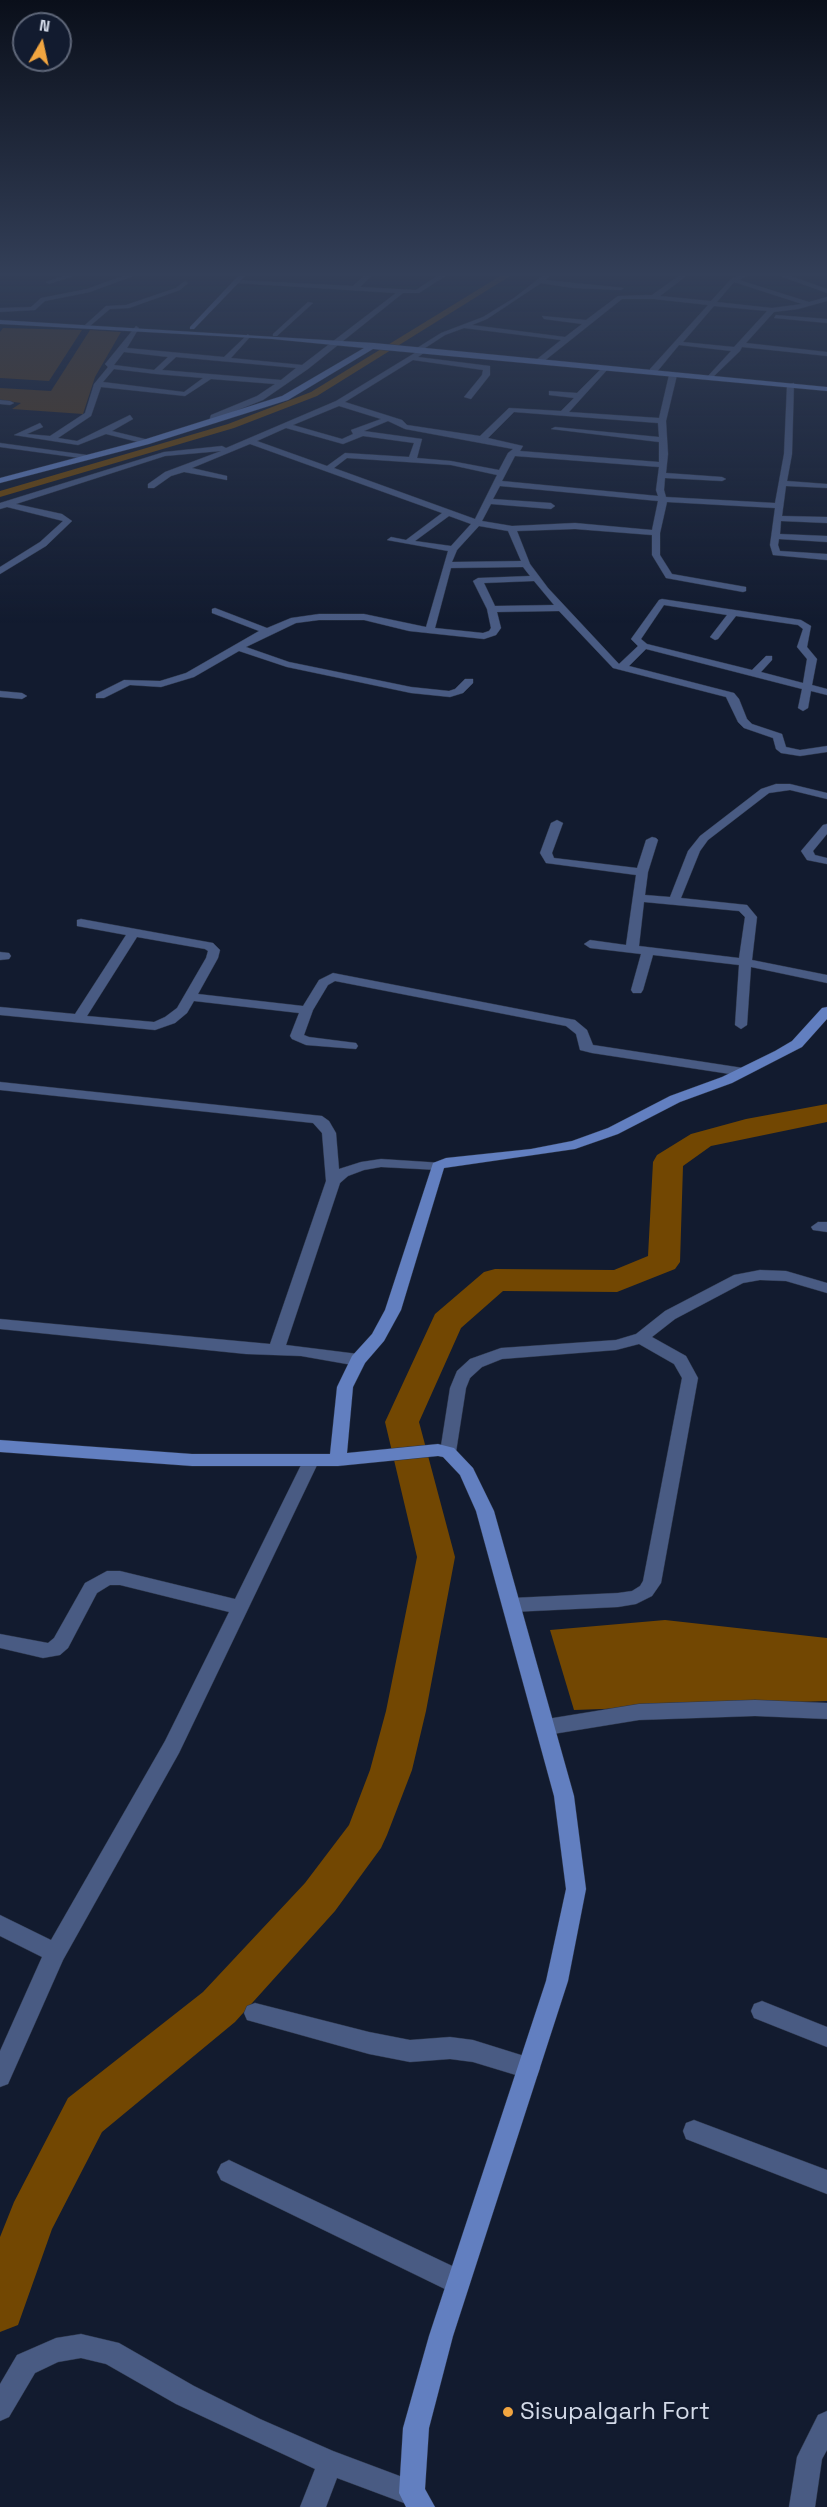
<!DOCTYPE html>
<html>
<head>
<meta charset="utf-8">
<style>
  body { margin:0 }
  #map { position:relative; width:827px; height:2507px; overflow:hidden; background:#121b2f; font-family:"Space Grotesk",sans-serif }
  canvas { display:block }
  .north { position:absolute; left:12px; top:12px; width:60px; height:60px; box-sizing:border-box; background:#121b2f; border:2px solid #5f6779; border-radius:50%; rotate:9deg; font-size:16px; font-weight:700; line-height:24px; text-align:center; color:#d3dae8 }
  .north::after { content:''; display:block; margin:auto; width:21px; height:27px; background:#f1a540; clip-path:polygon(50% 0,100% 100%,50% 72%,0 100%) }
</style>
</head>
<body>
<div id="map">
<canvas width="827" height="2507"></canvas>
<div class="north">N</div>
</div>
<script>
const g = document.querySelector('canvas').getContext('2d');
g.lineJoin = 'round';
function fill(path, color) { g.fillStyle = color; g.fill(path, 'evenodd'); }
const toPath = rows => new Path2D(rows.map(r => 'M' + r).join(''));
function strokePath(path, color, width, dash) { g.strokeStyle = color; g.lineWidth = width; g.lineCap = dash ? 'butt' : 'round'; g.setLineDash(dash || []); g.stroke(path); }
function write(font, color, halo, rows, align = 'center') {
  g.font = font + ' "Space Grotesk",sans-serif'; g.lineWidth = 4.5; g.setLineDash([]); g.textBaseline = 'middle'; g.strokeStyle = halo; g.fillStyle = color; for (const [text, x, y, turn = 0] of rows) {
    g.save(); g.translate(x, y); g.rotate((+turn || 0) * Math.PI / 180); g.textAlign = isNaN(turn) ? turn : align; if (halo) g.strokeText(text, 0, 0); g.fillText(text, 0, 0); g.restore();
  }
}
const green = toPath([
  [3,328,82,330,49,381,0,378,0,332],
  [90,330,121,332,95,377,83,414,12,409,21,403,0,400,0,388,51,391]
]);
const water = toPath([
  [665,1620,827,1638,827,1701,574,1710,550,1630]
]);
const canal = toPath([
  [505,273,515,273,317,396,234,428,0,497,0,491,228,424,311,392,505,273]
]);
const river = toPath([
  [827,1104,827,1122,711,1146,683,1166,680,1262,675,1269,617,1292,503,1291,461,1328,419,1422,455,1557,426,1711,412,1770,387,1835,381,1848,335,1911,235,2022,102,2132,52,2229,18,2325,0,2332,0,2237,14,2202,68,2098,203,1992,305,1883,349,1825,370,1770,386,1711,417,1557,385,1422,435,1314,484,1272,495,1269,614,1270,648,1256,653,1162,657,1155,691,1134,746,1119,827,1104]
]);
const street = toPath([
  [71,273,82,273,49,284,46,282,71,273],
  [131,273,141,273,90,292,45,301,35,310,0,312,0,308,31,307,41,298,87,289,131,273],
  [367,273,374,273,360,287,416,290,442,273,450,273,419,293,403,293,308,369,263,400,218,418,216,423,209,421,211,415,257,396,275,384,211,379,185,396,101,387,91,416,58,438,77,441,130,415,133,419,112,431,149,440,150,442,146,444,106,434,78,445,14,435,40,423,43,427,27,434,50,436,85,413,94,384,108,367,105,364,136,326,139,328,127,348,224,357,248,334,250,337,231,358,302,365,396,293,237,283,235,280,353,286,367,273],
  [124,352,168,357,154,370,114,365,124,352],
  [176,357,296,368,281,380,162,370,176,357],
  [114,369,156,374,203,378,184,392,103,382,114,369],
  [546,273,553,273,545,280,624,288,621,290,573,288,541,283,487,319,472,325,565,337,582,324,544,319,542,316,586,320,618,296,652,295,683,273,690,273,660,296,711,301,731,279,743,273,752,273,739,280,809,302,827,297,827,301,798,309,774,312,746,343,827,352,827,356,742,347,740,351,712,378,708,376,731,351,679,345,656,373,650,373,650,369,708,305,654,299,622,299,543,362,536,360,561,340,464,328,445,335,422,350,425,352,418,357,490,366,490,375,471,399,464,397,482,375,483,370,413,360,345,402,402,420,407,425,480,436,509,408,561,411,574,398,549,395,549,391,577,393,604,366,607,370,569,412,659,418,669,375,673,373,677,375,666,421,668,454,666,473,722,477,726,479,722,481,665,478,664,490,666,497,775,503,784,454,787,385,794,383,792,454,787,481,827,484,827,488,786,486,782,516,827,517,827,523,781,521,780,534,827,536,827,542,779,539,778,545,780,551,827,554,827,560,773,555,770,545,775,508,667,502,660,533,660,555,672,574,746,587,746,591,743,592,666,578,652,555,652,535,575,529,517,531,530,564,548,588,619,664,638,646,631,639,659,600,662,599,801,620,811,626,807,647,817,659,812,685,827,689,827,695,811,691,808,708,803,711,798,708,802,689,646,649,629,666,734,693,739,699,747,719,752,724,782,734,786,747,800,750,827,746,827,752,800,756,781,753,776,749,773,738,744,728,738,722,726,697,613,668,559,611,497,612,501,628,496,635,484,639,409,631,364,620,319,620,296,623,246,647,289,662,411,687,449,691,455,689,465,679,473,679,473,683,463,693,450,697,411,693,287,667,239,651,194,677,161,687,130,685,104,698,96,698,96,694,124,680,160,681,186,673,259,631,212,613,212,609,215,608,267,628,291,618,319,614,364,614,426,627,448,551,387,540,391,537,406,540,442,513,250,444,192,468,227,476,227,480,184,472,171,476,154,488,148,488,148,484,165,472,221,451,165,456,16,504,62,514,72,521,46,546,0,574,0,567,40,542,63,521,7,507,0,509,0,503,164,452,222,446,226,448,336,401,418,351,417,348,441,333,483,317,514,298,546,273],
  [734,282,802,304,772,308,717,302,734,282],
  [714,306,767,311,734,347,683,342,714,306],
  [339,406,381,419,351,430,353,434,342,439,293,425,339,406],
  [514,412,658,423,659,437,555,427,551,429,659,442,659,462,520,451,523,446,488,438,514,412],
  [388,421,405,429,513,449,508,453,499,470,451,461,417,458,422,439,364,431,388,421],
  [286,428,343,444,363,436,414,443,409,457,345,453,327,466,257,441,286,428],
  [515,456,659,467,656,490,658,496,502,481,515,456],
  [347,458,451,465,497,475,475,519,334,468,347,458],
  [500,486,658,501,652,530,575,523,512,526,482,521,491,504,551,509,555,506,551,503,493,499,500,486],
  [449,516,471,524,451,546,415,541,449,516],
  [479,526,508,531,521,561,452,562,457,550,479,526],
  [523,567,530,576,478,578,473,581,487,609,491,628,489,631,483,633,435,628,451,568,523,567],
  [534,581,554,605,495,606,484,583,534,581],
  [664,605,727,615,710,637,715,640,718,639,736,616,798,625,803,629,797,647,807,659,803,683,761,672,772,660,772,656,766,656,752,670,647,644,641,639,664,605],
  [772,273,782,273,827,289,827,293,772,273],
  [185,281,188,283,180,290,129,308,110,309,90,326,85,325,106,306,126,305,176,288,185,281],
  [308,302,313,303,277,336,273,336,273,334,308,302],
  [776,315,827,319,827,323,774,318,776,315],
  [0,400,10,401,14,403,10,405,0,404,0,400],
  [0,443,87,455,91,457,87,459,0,447,0,443],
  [0,691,22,693,27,696,22,699,0,697,0,691],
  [776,784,790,784,827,793,827,799,790,790,769,793,708,840,700,851,681,898,747,905,757,917,752,960,827,975,827,983,751,967,747,1025,741,1029,735,1025,739,965,653,955,643,990,641,993,633,993,631,990,641,954,590,948,584,944,590,940,626,945,636,875,546,863,540,853,551,823,557,820,563,823,552,853,554,858,637,868,646,840,652,837,656,838,658,840,648,872,645,895,670,897,688,851,700,836,761,789,776,784],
  [644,902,739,911,745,917,739,958,639,946,644,902],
  [827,824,827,834,813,851,815,855,827,858,827,864,807,860,801,851,823,825,827,824],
  [81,919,213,943,220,950,218,958,198,994,303,1006,319,980,333,973,575,1020,587,1030,593,1045,743,1068,750,1072,743,1076,592,1053,580,1050,576,1034,566,1026,335,981,328,985,313,1010,304,1035,309,1037,356,1043,358,1046,356,1049,306,1045,292,1039,290,1036,299,1013,194,1001,187,1013,175,1023,155,1030,0,1015,0,1007,75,1014,126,935,77,926,77,920,81,919],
  [137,937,205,949,208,951,206,958,177,1008,165,1017,154,1022,87,1016,137,937],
  [0,952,9,953,11,956,9,959,0,960,0,952],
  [0,1082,322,1116,329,1121,336,1133,339,1169,361,1162,381,1159,443,1163,445,1166,443,1169,438,1170,381,1167,364,1170,348,1176,340,1183,286,1345,358,1354,364,1356,366,1360,364,1364,358,1366,301,1356,246,1354,0,1329,0,1319,270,1344,326,1181,322,1133,313,1123,0,1090,0,1082],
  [818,1222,827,1222,827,1232,813,1230,811,1227,818,1222],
  [760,1270,786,1271,827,1283,827,1293,786,1281,760,1280,743,1283,675,1319,652,1337,686,1356,698,1378,661,1583,652,1596,636,1604,618,1607,512,1612,506,1610,503,1605,506,1600,512,1598,618,1593,632,1591,640,1586,643,1581,682,1378,674,1364,639,1344,616,1350,502,1359,482,1367,470,1378,466,1388,456,1452,454,1456,448,1458,442,1456,440,1452,450,1388,457,1371,470,1359,501,1348,616,1340,636,1334,665,1311,734,1275,760,1270],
  [311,1455,317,1457,319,1461,179,1753,63,1960,8,2084,0,2087,0,2051,42,1957,0,1936,0,1915,51,1940,165,1741,229,1612,120,1585,110,1585,97,1593,68,1648,60,1655,43,1658,0,1648,0,1634,48,1643,54,1638,85,1583,107,1571,120,1571,235,1599,303,1461,305,1457,311,1455],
  [755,1700,827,1703,827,1719,755,1716,639,1720,547,1735,540,1733,537,1727,540,1721,547,1719,639,1704,755,1700],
  [762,2001,827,2027,827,2047,754,2018,751,2011,754,2004,762,2001],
  [255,2003,369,2032,410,2040,450,2037,473,2040,537,2060,540,2068,537,2076,529,2079,473,2062,450,2059,410,2062,369,2054,247,2020,244,2013,247,2006,255,2003],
  [694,2120,827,2170,827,2194,686,2139,683,2131,686,2123,694,2120],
  [229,2160,467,2273,470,2282,467,2291,458,2294,449,2291,221,2180,217,2172,221,2164,229,2160],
  [81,2334,119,2343,194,2386,260,2419,333,2451,421,2484,425,2493,421,2502,412,2506,337,2478,326,2507,300,2507,315,2469,176,2404,106,2364,81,2358,58,2362,35,2373,9,2417,0,2421,0,2384,17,2355,56,2338,81,2334],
  [827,2411,827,2450,822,2459,815,2507,789,2507,797,2457,818,2415,827,2411]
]);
const secondary = toPath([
  [241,273,248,273,194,329,190,329,190,327,241,273],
  [0,320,374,343,827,387,827,391,373,349,288,400,149,444,0,483,0,478,143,440,282,396,364,348,272,339,0,324,0,320],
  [827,1007,827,1019,802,1047,732,1083,680,1102,618,1134,575,1149,444,1168,401,1310,384,1341,365,1363,353,1387,347,1453,438,1444,454,1448,473,1468,494,1511,574,1796,586,1889,568,1981,453,2336,429,2428,425,2489,435,2507,406,2507,399,2493,403,2428,429,2336,546,1981,566,1889,554,1796,476,1511,460,1475,443,1457,438,1456,338,1466,192,1466,0,1452,0,1440,192,1454,330,1454,337,1387,352,1356,372,1334,385,1310,433,1163,446,1158,531,1149,572,1141,608,1128,670,1096,722,1077,775,1051,792,1041,822,1008,827,1007]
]);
const markers = [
  [508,2412,6,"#f1a540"]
];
const nearPoinames = [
  ["Sisupalgarh Fort",520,2412]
];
fill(green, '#533918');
fill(water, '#724702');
fill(canal, '#724702');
fill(river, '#724702');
strokePath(street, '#2d3649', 1);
strokePath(secondary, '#2d3649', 1);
fill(street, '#495b83');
fill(secondary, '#627fc0');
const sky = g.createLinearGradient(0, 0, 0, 624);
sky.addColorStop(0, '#0a0f1a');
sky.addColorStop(0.44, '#333f58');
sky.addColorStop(1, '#333f5800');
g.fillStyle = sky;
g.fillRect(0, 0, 827, 624);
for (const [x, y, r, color] of markers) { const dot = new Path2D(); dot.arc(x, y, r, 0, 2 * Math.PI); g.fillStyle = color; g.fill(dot); strokePath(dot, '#121b2f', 2); }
write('24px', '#d3dae8', '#121b2f', nearPoinames, 'left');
</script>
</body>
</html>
